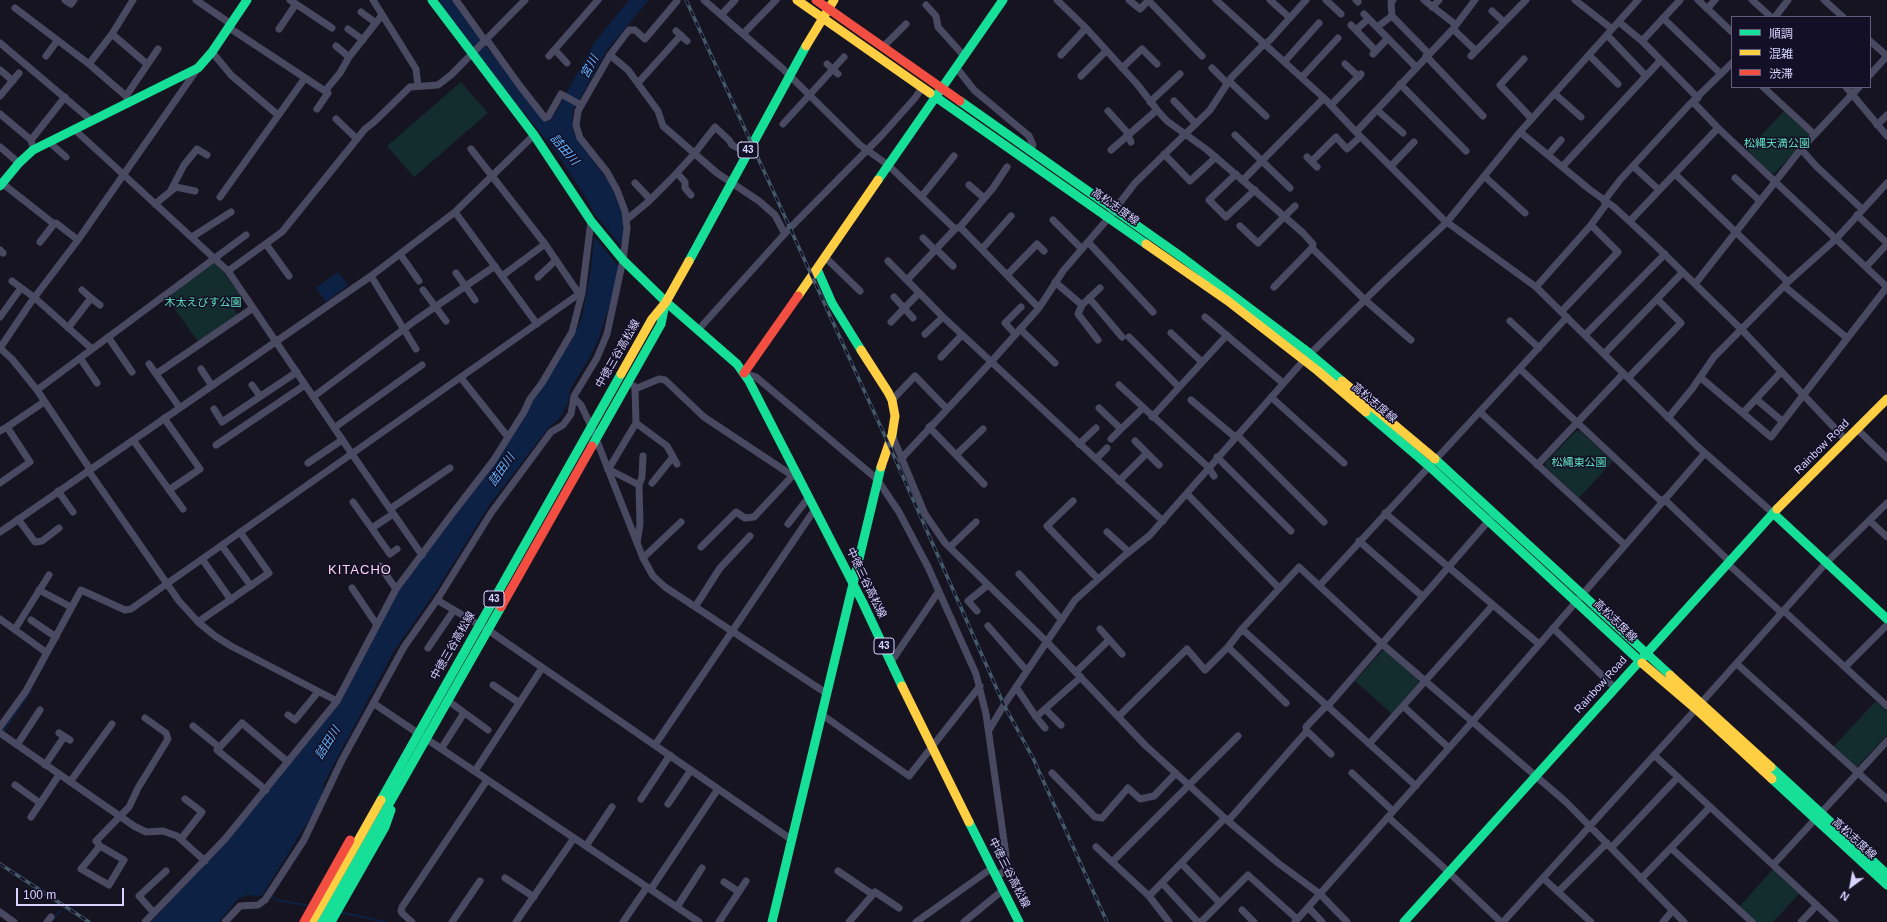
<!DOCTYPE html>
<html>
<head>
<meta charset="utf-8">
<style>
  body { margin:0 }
  #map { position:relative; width:1887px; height:922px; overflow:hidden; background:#161421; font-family:Arial,"Noto Sans JP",sans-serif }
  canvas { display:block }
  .legend { position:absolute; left:1731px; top:16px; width:140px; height:72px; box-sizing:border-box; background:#130f26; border:1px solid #625e7d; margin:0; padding:5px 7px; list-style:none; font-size:12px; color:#d9d4ff }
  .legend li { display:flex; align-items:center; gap:8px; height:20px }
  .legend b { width:20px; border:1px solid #625e7d }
  .north { position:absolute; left:1831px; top:866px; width:40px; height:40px; -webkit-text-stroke:3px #130f26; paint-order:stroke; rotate:212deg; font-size:11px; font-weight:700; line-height:16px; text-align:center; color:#d9d4ff }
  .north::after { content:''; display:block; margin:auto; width:14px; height:18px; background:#d9d4ff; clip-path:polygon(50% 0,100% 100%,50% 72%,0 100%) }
  .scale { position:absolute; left:16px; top:888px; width:108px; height:18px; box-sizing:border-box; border:2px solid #d9d4ff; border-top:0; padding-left:5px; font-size:12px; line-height:14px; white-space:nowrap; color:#d9d4ff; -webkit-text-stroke:3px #130f26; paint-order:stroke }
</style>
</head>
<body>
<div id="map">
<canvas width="1887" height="922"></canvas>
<ul class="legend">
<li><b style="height:5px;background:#16e098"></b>順調</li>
<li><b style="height:5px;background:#ffcf43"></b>混雑</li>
<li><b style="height:5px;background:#f24e42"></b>渋滞</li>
</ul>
<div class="north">N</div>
<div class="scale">100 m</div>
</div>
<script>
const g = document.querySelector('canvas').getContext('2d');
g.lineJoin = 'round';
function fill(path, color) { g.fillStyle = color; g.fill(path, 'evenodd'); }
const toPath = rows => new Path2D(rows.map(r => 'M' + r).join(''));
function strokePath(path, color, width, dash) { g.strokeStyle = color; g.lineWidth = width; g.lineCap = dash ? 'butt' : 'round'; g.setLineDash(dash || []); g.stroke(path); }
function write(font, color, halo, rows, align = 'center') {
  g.font = font + ' Arial,"Noto Sans JP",sans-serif'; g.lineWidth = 3; g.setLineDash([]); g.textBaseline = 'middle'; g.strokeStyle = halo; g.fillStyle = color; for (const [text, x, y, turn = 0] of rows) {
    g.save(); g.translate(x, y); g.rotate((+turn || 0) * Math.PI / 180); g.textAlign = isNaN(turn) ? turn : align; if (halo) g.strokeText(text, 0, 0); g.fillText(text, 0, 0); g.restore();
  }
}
const green = toPath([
  [461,82,488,113,414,177,387,146],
  [1784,111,1808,133,1808,137,1775,173,1771,173,1747,150],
  [215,261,241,296,230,304,239,316,199,343,166,297],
  [1576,431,1580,431,1613,461,1579,498,1546,467,1545,463],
  [1385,650,1418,679,1419,683,1392,714,1355,681,1382,651],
  [1876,701,1887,711,1887,735,1856,768,1833,747],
  [1773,869,1799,894,1773,922,1754,922,1739,907]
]);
const water = toPath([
  [629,0,649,0,607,50,573,111,572,118,574,132,579,142,611,185,622,212,624,223,618,272,608,310,598,340,589,359,570,389,569,400,560,418,549,427,490,504,438,588,394,651,324,783,322,799,263,894,259,896,246,895,238,899,219,922,151,922,228,839,267,793,341,698,398,590,490,468,573,338,582,317,591,270,594,237,593,211,588,201,541,129,550,121,556,112,594,43],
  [338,272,348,285,326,302,316,288]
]);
const pier = toPath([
  [593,212,622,247,619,267,594,237]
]);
const stream = toPath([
  [2,733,32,689],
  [270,896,277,900,310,906],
  [340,912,385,922],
  [53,920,61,910]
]);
const river = toPath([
  [446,0,482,52,554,139]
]);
const street = toPath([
  [65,0,71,4,74,0],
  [196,0,231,24],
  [290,0,332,28],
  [373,0,416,69,418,86],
  [456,0,486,42],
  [704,0,782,68,860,145,888,165,955,229,907,280],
  [1057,0,1086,28,1137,84,1157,110,1167,121,1206,149,1262,197,1303,233,1313,244,1312,248],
  [1129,0,1140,9,1149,0],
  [1216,0,1324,98,1356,132,1444,220,1536,287,1697,446,1773,513],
  [1270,0,1290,18],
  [1326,0,1341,14],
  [1356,0,1358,2],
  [1424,0,1456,25],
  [1575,0,1612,29],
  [1698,0,1732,32],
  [1752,0,1771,17],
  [1824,0,1843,17],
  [1149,1,1202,56],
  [926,5,936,16,938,27,964,56],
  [1432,7,1439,0],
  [15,8,89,64,126,96,128,104],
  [1707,9,1715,0],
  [1492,11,1504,22],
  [361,12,376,23],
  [1364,14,1416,67],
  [721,15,735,0],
  [1392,16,1391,2,1393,0],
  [1775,17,1788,0],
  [1663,18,1721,74],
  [1619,22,1642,41,1698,98],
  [1351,25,1376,51],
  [228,27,328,93,317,109],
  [1377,27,1392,16,1429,54],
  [279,29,296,4],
  [348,29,363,40],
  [1453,29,1476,51],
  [1356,30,1368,19],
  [676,31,687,41],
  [112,34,147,64],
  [743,34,776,0],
  [1607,35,1646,76],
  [487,40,520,86,545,118,548,117,561,94,581,105],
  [1642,41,1680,0],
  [1870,41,1887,56],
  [0,43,91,120],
  [336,46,349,57],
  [883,47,906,24],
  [555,50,567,63],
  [212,52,231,75,278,115],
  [1373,54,1388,38],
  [610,55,628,70,658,111,663,126,717,173,759,201,775,215,785,234],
  [1061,55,1086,28],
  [1589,55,1618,84],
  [46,56,57,41],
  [549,56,598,0],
  [1426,56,1483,116],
  [1471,56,1526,0],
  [1524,59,1500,85,1532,119],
  [1285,61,1319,23],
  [89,64,112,34,133,0],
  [827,64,838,74],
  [1345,64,1359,77],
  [956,67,974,90,1029,136,1033,145,1029,151],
  [1122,68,1142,49,1157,64],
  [1212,68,1227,83],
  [0,70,13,81],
  [1870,75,1887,56],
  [1081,76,1106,51],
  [1302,77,1338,38],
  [1229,81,1266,116],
  [638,83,681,35],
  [1400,84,1466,151],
  [1763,87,1814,134],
  [1846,87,1887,136],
  [325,91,340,73,349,57,382,15],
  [1555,94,1581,117],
  [0,96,19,73],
  [126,96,158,49],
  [1174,101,1196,124],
  [1150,102,1180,74],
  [1693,102,1718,128,1887,287],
  [1331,105,1361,74],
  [1377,110,1403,133],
  [1108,111,1126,131,1131,142],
  [0,114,31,140,32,144],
  [336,119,357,139],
  [783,124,844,57],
  [1877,125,1887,115],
  [74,129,228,271,352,454,422,555],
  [1356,132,1453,29,1475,0],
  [1520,132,1589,189,1614,207,1656,246,1741,329,1846,440],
  [1235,135,1290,188],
  [31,140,65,97],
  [49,142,66,157],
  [0,147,19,163],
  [471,149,545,244],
  [1801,149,1816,166,1862,209],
  [1111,150,1157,110],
  [1164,154,1190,181,1216,157],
  [1548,155,1561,140],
  [1307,157,1317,167],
  [1312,161,1336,137,1347,149,1360,137],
  [1391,166,1414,142],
  [1633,166,1659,190],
  [1562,167,1660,61],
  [677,173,685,182,685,188,691,195],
  [1236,174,1209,200,1226,217,1255,190],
  [1675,174,1788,282],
  [1484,176,1525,213],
  [1735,178,1759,200],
  [1243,180,1324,98],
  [2,183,54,224,40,242],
  [635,183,650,199],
  [969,185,984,198],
  [171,190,184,165,197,149,207,155],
  [922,196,954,156],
  [220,197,305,78],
  [1604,201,1620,180,1688,106,1732,63],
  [155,204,176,187,195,191],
  [455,212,537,324],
  [1857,215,1887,243],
  [626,220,648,202,673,177,694,154,715,127,729,140,732,145,747,153],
  [1053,220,1082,249],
  [1630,221,1718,128],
  [54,224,56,223,78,240],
  [1240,226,1258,243,1295,206],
  [960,227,993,188,1007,167],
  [955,229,960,227,1039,308],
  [192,237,231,212],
  [923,238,935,250],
  [1088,242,1153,312],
  [266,244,289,276],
  [936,249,953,266],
  [982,249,1011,216],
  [0,250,3,253],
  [400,254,419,281],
  [825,257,860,291],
  [888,261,943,317,1163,521],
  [1866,267,1887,244],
  [228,271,282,232,365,129,374,122,410,87,438,85,451,75,525,0],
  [456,273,475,300],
  [1007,275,1037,244,1044,251],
  [371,276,416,349],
  [502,276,545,244,579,294],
  [538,277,556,260],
  [12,281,35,298,92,349],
  [1055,282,1082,305,1100,288],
  [1695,284,1801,149,1859,87],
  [1784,286,1847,338],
  [1274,287,1312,248,1365,300,1411,340],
  [1536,287,1591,225,1607,203],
  [82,290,91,298],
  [423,290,446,321],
  [894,297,913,318],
  [1089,298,1122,337],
  [1082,305,1078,314,1098,340],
  [1562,311,1618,252,1591,225],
  [0,317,21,288],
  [1205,317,1283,383],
  [1510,321,1539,348],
  [891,322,919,293],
  [68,328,91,298,100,305],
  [699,329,789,229,882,135,915,98,922,88],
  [1020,329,1055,363],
  [1171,333,1202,362],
  [925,334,943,317],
  [1015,334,1005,323,1021,307],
  [1585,335,1665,254],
  [108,337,132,372],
  [1129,337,1179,387],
  [0,348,31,302,78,240,198,68],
  [0,348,12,359,37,390,90,469],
  [1604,354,1683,272],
  [941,357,962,335],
  [80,358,97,383],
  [149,364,180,408],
  [201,369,212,386],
  [1520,369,1662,502],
  [744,373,756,377,877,479,899,512,928,567,976,674,986,714,1006,855,1006,865,1004,871,997,877],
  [156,374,253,308],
  [1700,377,1771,437,1887,287],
  [461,378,508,437],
  [1628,378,1681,323,1657,299],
  [252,385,260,396],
  [1119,385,1208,467,1214,476],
  [635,389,659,379,665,380,704,417,793,476],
  [37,390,246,235],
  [313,397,416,320,495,266],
  [1271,397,1344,463],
  [574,398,581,405,591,426,643,558,653,576,665,587,826,693],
  [1756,399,1782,421],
  [892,400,915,376,947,409],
  [1191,400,1235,437],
  [1099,408,1121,429,1143,408],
  [214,409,222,422,297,372],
  [1480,412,1625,545],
  [1743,413,1781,372],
  [1152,417,1227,335],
  [164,418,200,469,169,490],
  [1668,418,1692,389,1714,357,1788,282,1836,239,1887,183],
  [636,423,667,446,677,464],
  [933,424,929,427,984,484],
  [334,428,422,365],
  [1857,429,1887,458],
  [0,431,7,427],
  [892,435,925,514,945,543,1047,642,1145,745,1228,821,1278,863,1320,894,1347,922],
  [1237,435,1324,522],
  [1111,439,1121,429],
  [133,440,183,509],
  [1135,441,1159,465],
  [1079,444,1096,428],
  [216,445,305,385],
  [956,455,983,429],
  [1217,457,1291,531],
  [901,459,991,362,1039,308,1063,271,1105,222,1135,183,1210,110,1231,78,1262,46,1270,40,1306,0],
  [1096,459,1107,448],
  [308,463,342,440],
  [1537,465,1623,374],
  [608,469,639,485],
  [88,470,179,601,198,622,215,636,231,646,337,701],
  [608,470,636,423,635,389,634,386],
  [1119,481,1147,453],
  [0,483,30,462,7,427,44,402],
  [652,483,673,457],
  [58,491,73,512],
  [1187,494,1279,588],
  [1664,499,1729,561],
  [1073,501,1047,526,1098,579],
  [353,502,390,554,397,549],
  [390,509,450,468],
  [1385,513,1539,644],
  [18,519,35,542,42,541,59,528],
  [1870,521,1887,537],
  [788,524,809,497],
  [372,528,393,514],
  [0,532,371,276,455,212,534,135],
  [1107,532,1129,552],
  [1359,541,1422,596],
  [637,543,640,524,639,485,642,477,643,456],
  [222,546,251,586],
  [701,547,736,512,745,518,754,517,796,472],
  [950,547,976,522],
  [643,558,681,522],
  [202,559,231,600],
  [1727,563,1782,613],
  [380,566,396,589],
  [1019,574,1062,620],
  [1320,585,1567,317],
  [352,588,377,625],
  [39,590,71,607],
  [437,600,488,630,792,840],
  [695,607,720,568,750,536],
  [977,611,968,601,988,585],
  [1784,611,1887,706],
  [0,619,47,653],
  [31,620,56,637],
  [198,622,269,573,240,532],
  [988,626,1027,671],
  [1553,628,1615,688],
  [15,629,49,575],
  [1100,629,1122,654],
  [1228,647,1286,703],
  [428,648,454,610],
  [891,662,939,591],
  [1737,664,1887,799],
  [1845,667,1887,625],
  [1076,672,1109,640],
  [493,685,518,702],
  [1016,687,1036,717,1081,677],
  [447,700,488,730],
  [373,703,699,922],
  [1701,703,1827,562,1887,503],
  [1326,706,1306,727,1307,731,1331,754],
  [1403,706,1449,748],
  [1327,707,1492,517],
  [1045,709,1061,725],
  [821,714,909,776,980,686],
  [288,715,295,720,318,692],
  [1119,716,1187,649,1205,670,1228,647,1242,629],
  [1036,717,1045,728],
  [193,726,219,747],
  [0,727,26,691,81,590,125,610,131,609,579,294,582,293],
  [989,730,1004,705,1075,600,1124,556,1150,535,1304,360,1383,282,1447,222,1520,132,1638,0],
  [0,733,134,826,146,832,163,831,177,836,205,861],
  [59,733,70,740],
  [1369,744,1493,605],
  [17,745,40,710],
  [655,745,815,509],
  [441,749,464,713],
  [1654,755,1835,922],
  [45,765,64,737],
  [475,771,542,668],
  [1052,773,1095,817,1102,818,1128,788,1140,799,1154,796,1176,773],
  [1352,773,1393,811],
  [70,782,112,724],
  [15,785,40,803],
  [1416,786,1242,629,1299,567,1381,643,1566,802,1684,922],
  [266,790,217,750,242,723,288,762],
  [641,799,670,755],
  [668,804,691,770],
  [31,817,59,775],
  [1388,817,1442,866,1501,922],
  [1228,821,1307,731],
  [181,839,202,812,185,799],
  [100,846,124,860,109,885,81,869,100,846,96,841,129,807,138,788,168,739,166,733,145,718],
  [586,846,612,807],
  [1096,847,1149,896,1169,922],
  [1611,848,1678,777],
  [1671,848,1752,922],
  [1112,862,1238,736],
  [1181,863,1220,903],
  [1773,865,1887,741],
  [838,871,872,894],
  [505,878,534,897],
  [1543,878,1591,922],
  [1641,879,1710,807],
  [724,882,739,892],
  [1162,883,1198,922],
  [651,889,718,789],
  [1558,892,1607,843],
  [1149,896,1225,818],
  [677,907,702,868],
  [1308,907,1322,922],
  [1242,910,1254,922],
  [0,912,14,922],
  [154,913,139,896,166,871],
  [47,922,51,917],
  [145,922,225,839,337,701,396,589,452,514,493,461,524,412,530,399,542,383,572,332,582,293,591,221],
  [225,922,240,906,258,905,265,900,304,840,342,760,404,647,437,600,491,513,551,432,563,425,571,414,574,396,597,358,607,334,623,260,627,228,625,211,617,190,607,172,580,138,576,125,578,111,610,55,629,30,635,30,645,39,677,1],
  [412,922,403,914,401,911,402,907,487,780],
  [452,922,480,881],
  [516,922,574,838],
  [623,922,647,887],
  [719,922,746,881],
  [849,922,875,892,899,908],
  [916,922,992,868],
  [964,922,1003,890],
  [1201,922,1248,875,1297,919],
  [1295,922,1472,722,1705,453],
  [1503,922,1696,709],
  [1663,922,1672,911],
  [1801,922,1817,905]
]);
const fast = toPath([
  [432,0,534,135,591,221,623,260,666,302],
  [930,93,1146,244],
  [960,101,1183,258,1304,349,1342,381],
  [878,180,1003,0],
  [0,186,19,163,33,150,198,68,212,52,247,0],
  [689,261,806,46],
  [817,269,832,303,861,350],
  [666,302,737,364,749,381,863,603,902,686],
  [1366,412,1429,466,1642,663],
  [592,446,661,324,665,304],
  [1435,459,1670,675],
  [1773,513,1887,619],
  [1771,767,1887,874],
  [1772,779,1887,885],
  [381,800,621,374],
  [969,822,1019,922],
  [322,922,501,607],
  [331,922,385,827,391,810],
  [772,922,881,467],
  [1404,922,1777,509]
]);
const slow = toPath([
  [797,0,930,93],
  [806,46,834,0],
  [1146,244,1228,301,1318,371,1366,412],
  [798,296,878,180],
  [861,350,888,392,892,400,895,416,892,435,881,467],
  [621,374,652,319,666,302,689,261],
  [1342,381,1435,459],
  [1777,509,1887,399],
  [1642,663,1696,709,1772,779],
  [1670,675,1771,767],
  [902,686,969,822],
  [312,922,381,800]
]);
const jam = toPath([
  [816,0,960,101],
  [744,373,798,296],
  [501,607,592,446],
  [304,922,350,840]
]);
const rail = toPath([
  [686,0,889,445,1004,705,1033,758,1107,922],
  [0,864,89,922]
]);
const shields = [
  [748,150,20],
  [494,599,20],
  [884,646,20]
];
const shieldNames = [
  ["43",748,150],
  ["43",494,599],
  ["43",884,646]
];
const parkNames = [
  ["松縄天満公園",1777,144],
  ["木太えびす公園",203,303],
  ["松縄東公園",1579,463]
];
const streetNames = [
  ["高松志度線",1115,207,35],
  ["中徳三谷高松線",618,354,-60],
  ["高松志度線",1374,403,40],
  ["Rainbow Road",1822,447,-45],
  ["中徳三谷高松線",866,583,64],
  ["高松志度線",1615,621,44],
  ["中徳三谷高松線",453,646,-60],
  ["Rainbow Road",1601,685,-48],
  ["高松志度線",1854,839,42],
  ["中徳三谷高松線",1009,873,63]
];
const waterNames = [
  ["宮川",590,67,-62],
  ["詰田川",564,150,49],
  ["詰田川",502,470,-55],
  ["詰田川",328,743,-58]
];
const quarterNames = [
  ["KITACHO",360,570]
];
fill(green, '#132c2d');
fill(water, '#0d2144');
fill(pier, '#161421');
strokePath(stream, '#0d2144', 2);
strokePath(river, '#0d2144', 13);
strokePath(street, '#4a4962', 7);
strokePath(fast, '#16e098', 9);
strokePath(slow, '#ffcf43', 9);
strokePath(jam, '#f24e42', 9);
strokePath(rail, '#43596b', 3.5);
strokePath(rail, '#130f26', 2, [6]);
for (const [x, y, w] of shields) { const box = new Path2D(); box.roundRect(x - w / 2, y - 8, w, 16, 3); g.fillStyle = '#130f26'; g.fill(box); strokePath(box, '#d9d4ff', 1); }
write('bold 10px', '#d9d4ff', null, shieldNames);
write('11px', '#5fe0c0', '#130f26', parkNames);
write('11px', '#d9d4ff', '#130f26', streetNames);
write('italic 12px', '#62b6ff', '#130f26', waterNames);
g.letterSpacing = '1px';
write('13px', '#ffd6f0', '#130f26', quarterNames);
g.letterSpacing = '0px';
</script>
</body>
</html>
